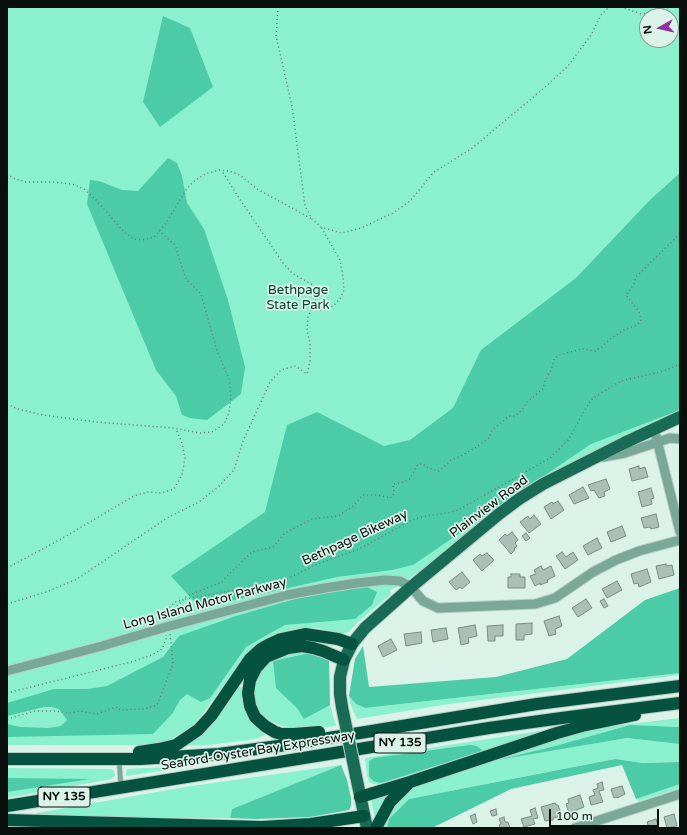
<!DOCTYPE html>
<html>
<head>
<meta charset="utf-8">
<style>
  body { margin:0 }
  #map { position:relative; width:687px; height:835px; overflow:hidden; background:#dbf2e9; font-family:"Varela Round",sans-serif }
  canvas { display:block }
  .frame { position:absolute; inset:0; border:8px solid #080f0c; pointer-events:none }
  .north { position:absolute; left:639px; top:8px; width:40px; height:40px; box-sizing:border-box; background:#dbf2e9; border:1px solid #879791; border-radius:50%; rotate:262deg; font-size:11px; font-weight:700; line-height:16px; text-align:center; color:#080f0c }
  .north::after { content:''; display:block; margin:auto; width:14px; height:18px; background:#8c339e; clip-path:polygon(50% 0,100% 100%,50% 72%,0 100%) }
  .scale { position:absolute; left:549px; top:809px; width:110px; height:18px; box-sizing:border-box; border:2px solid #080f0c; border-top:0; padding-left:5px; font-size:12px; line-height:14px; white-space:nowrap; color:#080f0c; -webkit-text-stroke:3px #dbf2e9; paint-order:stroke }
</style>
</head>
<body>
<div id="map">
<canvas width="687" height="835"></canvas>
<div class="frame"></div>
<div class="north">N</div>
<div class="scale">100 m</div>
</div>
<script>
const g = document.querySelector('canvas').getContext('2d');
g.lineJoin = 'round';
function fill(path, color) { g.fillStyle = color; g.fill(path, 'evenodd'); }
const toPath = rows => new Path2D(rows.map(r => 'M' + r).join(''));
function strokePath(path, color, width, dash) { g.strokeStyle = color; g.lineWidth = width; g.lineCap = dash ? 'butt' : 'round'; g.setLineDash(dash || []); g.stroke(path); }
function write(font, color, halo, rows, align = 'center') {
  g.font = font + ' "Varela Round",sans-serif'; g.lineWidth = 3.5; g.setLineDash([]); g.textBaseline = 'middle'; g.strokeStyle = halo; g.fillStyle = color; for (const [text, x, y, turn = 0] of rows) {
    g.save(); g.translate(x, y); g.rotate((+turn || 0) * Math.PI / 180); g.textAlign = isNaN(turn) ? turn : align; if (halo) g.strokeText(text, 0, 0); g.fillText(text, 0, 0); g.restore();
  }
}
const green = toPath([
  [7,7,680,7,680,417,531,489,399,586,390,590,391,594,357,623,349,632,339,635,318,628,295,629,281,632,255,645,246,654,202,715,188,730,167,741,150,745,7,745],
  [647,16,671,16,671,40,647,40],
  [318,609,322,621,285,625,246,647,239,630],
  [291,652,310,653,329,660,330,705,336,726,304,729,282,726,262,717,254,698,256,677,267,662],
  [680,673,680,675,442,705,357,719,350,703,349,696,356,704,365,708],
  [237,686,243,688,257,726,264,733,265,735,255,739,209,745,183,746],
  [680,718,680,727,630,725,555,746,505,758,627,738,680,744,680,762,643,763,615,759,409,799,389,819,387,828,382,828,389,809,408,792,422,782,497,760,587,729],
  [546,730,545,732,396,781,378,784,373,784,369,782,367,775,365,758],
  [341,765,232,809,230,818,39,817,34,815,37,813,185,787],
  [186,766,187,767,127,776,126,774,127,769],
  [7,768,111,769,114,771,115,775,113,778,107,780,7,798],
  [680,784,680,788,639,801,636,799],
  [396,789,375,818,371,800,374,799,373,796]
]);
const forest = toPath([
  [163,16,190,28,213,87,160,127,143,102],
  [168,158,177,163,182,176,187,203,204,229,228,300,245,367,241,394,207,420,190,418,182,415,176,396,156,370,87,204,90,180,99,181,122,190,138,191],
  [680,173,680,410,591,444,413,565,392,570,337,577,200,608,171,576,265,512,287,425,317,412,384,446,410,440,453,408,481,350,576,278,650,200],
  [365,586,377,592,372,605,355,619,285,625,246,647,210,698,201,702,187,694,180,700,172,714,153,734,7,737,7,724,20,727,48,728,61,726,67,720,59,709,52,707,44,707,7,716,7,703,54,689,87,689,107,686,163,657,179,636,236,616,305,596],
  [680,588,680,673,365,708,356,704,349,696,355,659,363,646,369,687,496,677,567,659,645,600],
  [310,653,329,660,330,705,304,719,297,708,276,688,273,661],
  [630,725,680,727,680,744,627,738,497,760,555,746],
  [470,745,477,746,483,751,381,783,373,781,369,776,369,761,374,758],
  [615,759,643,763,680,762,680,784,636,799,622,765,511,789,432,828,387,828,389,819,409,799],
  [341,765,347,780,351,798,351,806,349,810,310,817,256,819,230,818,232,809],
  [7,778,90,779,7,792]
]);
const building = toPath([
  [639,466,639,469,645,467,648,477,632,481,629,469,639,466],
  [606,479,610,489,604,492,605,496,599,498,594,490,591,491,588,485,606,479],
  [583,487,589,498,574,504,569,495,583,487],
  [651,488,654,498,651,499,652,504,642,507,638,492,651,488],
  [558,501,564,510,551,519,544,507,552,502,553,504,558,501],
  [656,514,659,527,651,529,650,527,644,528,641,518,656,514],
  [534,515,541,524,529,533,520,522,528,516,530,519,534,515],
  [622,526,626,536,611,542,607,532,622,526],
  [512,532,518,540,515,543,517,546,514,549,515,550,511,554,499,540,505,534,507,536,512,532],
  [526,533,530,538,526,541,522,536,526,533],
  [597,538,602,548,588,555,583,546,597,538],
  [562,552,566,557,573,552,578,560,565,569,556,556,562,552],
  [487,553,494,560,482,571,473,560,480,554,482,556,487,553],
  [666,564,666,566,672,565,674,575,659,579,656,566,666,564],
  [541,566,543,570,551,566,555,576,547,580,548,582,540,585,540,583,535,586,530,576,536,574,534,570,541,566],
  [647,569,651,582,639,587,638,583,634,584,631,574,647,569],
  [462,572,470,582,462,589,460,587,456,590,449,582,462,572],
  [511,574,520,574,520,577,525,577,525,588,508,588,508,577,511,577,511,574],
  [617,581,622,590,607,598,602,589,617,581],
  [586,599,592,608,578,617,572,608,586,599],
  [604,599,608,606,604,608,600,601,604,599],
  [559,616,562,626,555,629,556,634,549,636,544,621,559,616],
  [532,623,532,634,524,635,524,640,516,640,516,624,532,623],
  [475,625,477,636,468,638,469,643,461,645,458,628,475,625],
  [503,625,503,636,495,636,495,641,488,641,487,626,503,625],
  [446,628,448,639,433,642,431,630,446,628],
  [421,632,422,643,406,646,404,634,421,632],
  [391,639,397,650,383,657,378,646,391,639],
  [602,782,604,790,599,791,603,802,591,805,589,797,595,795,593,790,598,788,597,784,602,782],
  [622,786,625,794,617,798,617,797,614,798,611,789,622,786],
  [580,795,584,807,569,813,566,804,569,803,568,799,580,795],
  [555,803,556,805,558,805,562,816,553,818,553,820,545,821,541,807,555,803],
  [535,808,538,818,533,819,535,824,524,827,521,819,532,816,530,810,535,808],
  [496,809,497,815,492,816,490,811,496,809],
  [475,814,477,822,473,824,470,816,475,814],
  [674,814,677,826,667,828,664,817,674,814],
  [504,817,505,822,508,822,510,828,500,828,499,825,501,824,499,819,504,817],
  [656,819,659,828,649,828,647,822,656,819]
]);
const path = toPath([
  [278,7,276,36,292,106,305,206,312,219,321,227,341,233,361,228,393,213,410,201,434,172,471,149,543,89,568,66,591,35,601,15,609,7],
  [621,7,641,14,660,11,669,7],
  [7,174,13,178,26,182,53,182,72,184,84,189,96,200,125,233,134,239,142,240,154,237,166,223,186,190,193,182,205,174,219,170,229,171,240,175,257,189,312,219],
  [312,310,323,310,333,306,340,299,344,290,343,276,340,260,321,227],
  [7,404,18,409,43,415,96,422,173,428,200,433,212,432,224,424,229,413,231,396,229,379,217,351,201,294,186,279,175,245,159,231],
  [7,568,61,539,134,496,147,492,162,493,174,489,182,475,185,458,182,443,176,429],
  [185,599,283,581,315,565,359,549,412,520,426,516,448,513,458,510,550,458,568,440,590,401,596,396,621,381,664,371,680,364],
  [7,604,46,592,77,579,167,518,199,502,218,487,234,470,243,441,270,382,281,370,295,366,307,374,310,362,310,343,307,331,308,317,313,307,316,296,314,286,292,273,283,263,241,201,222,171],
  [166,619,170,607,175,602,182,600],
  [168,619,172,611,187,596,222,582,232,571,252,552,273,547,285,533,312,519,338,516,352,507,363,495,378,495,390,498,393,496,394,492,393,484,401,483,410,479,418,464,423,464,428,468,439,471,451,460,461,456,475,448,489,438,492,430,509,416,515,416,522,410,527,402,543,389,545,381,552,368,554,359,559,355,582,349,595,351,602,347,610,339,624,330,636,325,641,321,639,312,626,295,634,284,636,277,653,260,680,234],
  [7,693,131,662,152,655,162,649,166,639,166,635],
  [7,719,35,711,55,711,69,713,80,711,97,714,113,708,118,707,120,710,144,709,157,705,173,664,170,634]
]);
const lane = toPath([
  [119,759,121,787]
]);
const street = toPath([
  [654,428,680,532],
  [603,457,625,453,670,438,680,439],
  [7,671,102,646,166,627,287,595,325,588,357,583,385,580,400,581,411,587,423,601,438,608,535,604,555,598,593,572,616,560,639,551,680,540],
  [575,828,680,794]
]);
const primary = toPath([
  [342,707,340,694,340,677,344,660,352,644,365,628,411,587,499,514,519,499,543,484,624,443,680,417],
  [356,776,367,828]
]);
const highway = toPath([
  [319,732,294,734,281,734,275,732,265,726,255,717,250,706,248,693,250,680,256,668,266,657,288,648,302,646,313,648,323,651,344,660],
  [139,752,159,749,176,745,198,730,211,716,250,659,261,649,268,645,281,639,305,634,338,639,352,644],
  [7,759,140,759,219,754,286,745,537,704,680,686],
  [360,797,410,782,557,733,582,726,635,715],
  [7,806,489,728,569,717,680,703],
  [7,820,262,827,311,824,364,816],
  [376,828,390,802,408,784]
]);
const primaryBridge = toPath([
  [342,707,356,776]
]);
const shields = [
  [400,743,52],
  [64,797,52]
];
const shieldNames = [
  ["NY 135",400,743],
  ["NY 135",64,797]
];
const parkNames = [
  ["Bethpage",298,291],
  ["State Park",298,306]
];
const streetNames = [
  ["Plainview Road",489,507,-37],
  ["Bethpage Bikeway",355,538,-25],
  ["Long Island Motor Parkway",205,604,-15],
  ["Seaford-Oyster Bay Expressway",258,751,-9]
];
fill(green, '#8af0ce');
fill(forest, '#4bcba6');
fill(building, '#aac0b7');
strokePath(building, '#798d86', 1);
strokePath(lane, '#b9cec6', 6);
strokePath(street, '#b9cec6', 11);
strokePath(primary, '#b9cec6', 14);
strokePath(highway, '#b9cec6', 14);
strokePath(path, '#6c7a75', 1.5, [1, 3]);
strokePath(lane, '#79a898', 4.5);
strokePath(street, '#79a898', 9);
strokePath(primary, '#186b55', 12);
strokePath(highway, '#05523f', 12);
strokePath(primaryBridge, '#b9cec6', 14, []);
strokePath(primaryBridge, '#186b55', 12);
for (const [x, y, w] of shields) { const box = new Path2D(); box.roundRect(x - w / 2, y - 10, w, 20, 3); g.fillStyle = '#dbf2e9'; g.fill(box); strokePath(box, '#080f0c', 1); }
write('bold 12px', '#080f0c', null, shieldNames);
write('13px', '#0a4234', '#dbf2e9', parkNames);
write('13px', '#080f0c', '#dbf2e9', streetNames);
</script>
</body>
</html>
